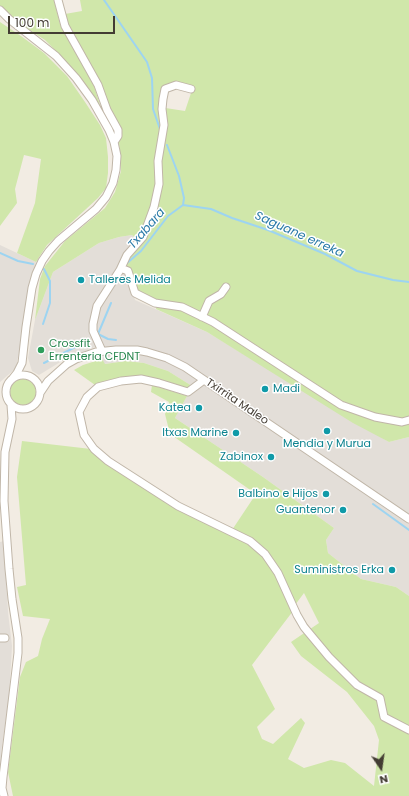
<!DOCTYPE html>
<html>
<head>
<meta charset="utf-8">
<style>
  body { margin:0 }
  #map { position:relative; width:409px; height:796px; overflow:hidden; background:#f2ece3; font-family:Poppins,sans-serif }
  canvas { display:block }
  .north { position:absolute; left:361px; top:748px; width:40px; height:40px; -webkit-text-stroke:3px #fff; paint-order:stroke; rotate:167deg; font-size:11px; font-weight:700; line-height:16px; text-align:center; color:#433c33 }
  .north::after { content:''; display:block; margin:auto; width:14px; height:18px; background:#433c33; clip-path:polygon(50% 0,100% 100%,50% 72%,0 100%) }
  .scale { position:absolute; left:8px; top:16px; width:107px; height:18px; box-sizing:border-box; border:2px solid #433c33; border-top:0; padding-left:5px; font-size:12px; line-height:14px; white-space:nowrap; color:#433c33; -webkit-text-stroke:3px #fff; paint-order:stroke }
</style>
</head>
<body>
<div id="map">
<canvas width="409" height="796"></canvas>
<div class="north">N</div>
<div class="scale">100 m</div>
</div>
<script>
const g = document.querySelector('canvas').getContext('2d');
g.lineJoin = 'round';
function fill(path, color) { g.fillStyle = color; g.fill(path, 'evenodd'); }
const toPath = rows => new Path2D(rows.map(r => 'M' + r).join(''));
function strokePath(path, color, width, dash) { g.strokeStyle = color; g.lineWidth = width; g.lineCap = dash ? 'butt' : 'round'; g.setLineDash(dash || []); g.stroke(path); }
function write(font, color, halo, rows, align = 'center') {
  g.font = font + ' Poppins,sans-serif'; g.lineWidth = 3; g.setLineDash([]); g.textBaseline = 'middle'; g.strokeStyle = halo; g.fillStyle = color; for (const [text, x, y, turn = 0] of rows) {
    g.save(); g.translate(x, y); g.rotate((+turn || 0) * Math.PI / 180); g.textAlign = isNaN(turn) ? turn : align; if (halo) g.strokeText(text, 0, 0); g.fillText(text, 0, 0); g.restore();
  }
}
const industrial = toPath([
  [132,235,140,242,125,266,135,300,207,332,389,442,409,437,409,596,396,587,361,579,328,553,326,540,334,528,263,477,175,418,192,386,168,371,144,363,126,361,104,364,95,347,62,361,39,375,32,371,28,358,35,320,53,272,99,243,119,237],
  [0,245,36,262,16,368,0,382],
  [4,541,8,612,12,646,9,698,2,746,0,769,0,542]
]);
const green = toPath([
  [0,0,54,0,60,24,94,86,101,108,83,82,62,57,45,40,16,21,0,7],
  [80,0,409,0,409,437,389,442,353,423,207,332,156,309,157,301,138,291,125,266,140,242,132,235,119,237,99,243,53,272,35,320,40,279,45,266,65,241,105,208,115,192,121,171,119,142,121,129,70,29,65,14,82,11],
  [171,83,193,87,185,111,159,107],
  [0,22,21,36,44,53,67,76,85,102,100,125,106,138,108,157,108,173,106,188,98,198,47,245,36,262,17,253,35,203,41,159,24,155,15,189,17,203,0,226],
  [102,359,105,364,126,361,144,363,168,371,192,386,186,389,142,376,127,376,109,380,95,385,74,370,83,365],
  '10 392a13 13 0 1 1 26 0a13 13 0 1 1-26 0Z',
  [152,385,187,396,175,418,263,477,334,528,326,540,328,553,361,579,396,587,409,596,409,796,13,796,8,772,20,677,26,662,38,656,42,639,50,619,23,616,17,587,26,585,17,477,22,441,91,449,104,462,177,508,248,544,264,555,277,575,293,611,252,665,275,709,257,727,262,739,273,744,301,718,305,723,288,759,304,768,331,760,345,763,374,786,379,740,374,726,347,692,301,656,291,642,319,623,304,593,295,605,267,552,232,530,256,494,170,434,165,414,169,402,151,392]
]);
const stream = toPath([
  [104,0,147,62,152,78,153,109,160,129],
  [167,145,179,176,184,198,183,205],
  [183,205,211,209,232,218,268,230,325,254,357,271,393,280,409,282],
  [0,253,18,261,33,264],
  [126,264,141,251,168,216,183,205],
  [111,303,98,334,108,339,116,340],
  [43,324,50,303,50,281,44,269],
  [44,363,89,340],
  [373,504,409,530]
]);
const minor = toPath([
  [58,0,65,26,98,85,107,110,118,130,118,136,114,142],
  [0,10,9,19,56,56,76,78,92,100,109,130,114,142,117,156,116,170,113,183,106,197,96,209,58,241,49,251,42,261,36,274,32,288,26,327,22,363,17,373,13,378],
  [120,270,123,269,128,271,135,293,155,303,182,307,213,322,341,405,375,417,402,422,409,420],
  [202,317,209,301,221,294,226,287],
  [102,351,93,331,93,324,97,306,120,270,127,255,143,237,154,207,159,184,158,161,164,125,162,109,163,99,165,89,176,85,191,89],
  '6 392a17 17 0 1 1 34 0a17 17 0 1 1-34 0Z',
  [204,380,188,392,159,383,141,379,121,381,98,387,87,397,79,412,84,435,94,449,108,461,178,506,250,541,265,554,278,573,297,615,304,627,329,657,357,685,380,698,384,717,409,730],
  [40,393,48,381,67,364,76,359,96,352,116,350,137,350,147,352,167,358,185,367,409,519],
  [0,638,5,638],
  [4,796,2,788,3,777,18,653,18,638,12,599,9,569,4,501,5,452,12,419,11,405]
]);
const markers = [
  [81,280,4,"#0f9aa8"],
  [41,350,4,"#2e9e5b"],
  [265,389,4,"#0f9aa8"],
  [199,408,4,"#0f9aa8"],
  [327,431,4,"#0f9aa8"],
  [236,433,4,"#0f9aa8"],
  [271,457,4,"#0f9aa8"],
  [326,494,4,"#0f9aa8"],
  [343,510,4,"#0f9aa8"],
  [392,570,4,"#0f9aa8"]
];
const cultureNames = [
  ["Talleres Melida",89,280,"left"],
  ["Madi",273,389,"left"],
  ["Katea",191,408],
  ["Itxas Marine",228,433],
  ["Mendia y Murua",327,444,"center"],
  ["Zabinox",263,457],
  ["Balbino e Hijos",318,494],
  ["Guantenor",335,510],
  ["Suministros Erka",384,570]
];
const leisureNames = [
  ["Crossfit",49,344],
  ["Errenteria CFDNT",49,357]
];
const streetNames = [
  ["Txirrita Maleo",237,402,34]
];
const waterNames = [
  ["Txabara",147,229,-49],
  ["Saguane erreka",299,235,24]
];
fill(industrial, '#e3ded8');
fill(green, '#d0e7aa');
strokePath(stream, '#9dd4f1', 2);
strokePath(minor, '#c0b6a8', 9);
strokePath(minor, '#fff', 7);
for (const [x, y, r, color] of markers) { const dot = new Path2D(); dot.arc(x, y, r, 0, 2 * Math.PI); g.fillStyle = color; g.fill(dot); strokePath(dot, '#fff', 1.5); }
write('11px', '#0d838f', '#fff', cultureNames, 'right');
write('11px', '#27864d', '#fff', leisureNames, 'left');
write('11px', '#433c33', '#fff', streetNames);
write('italic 12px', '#2b7ba8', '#fff', waterNames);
</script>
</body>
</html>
